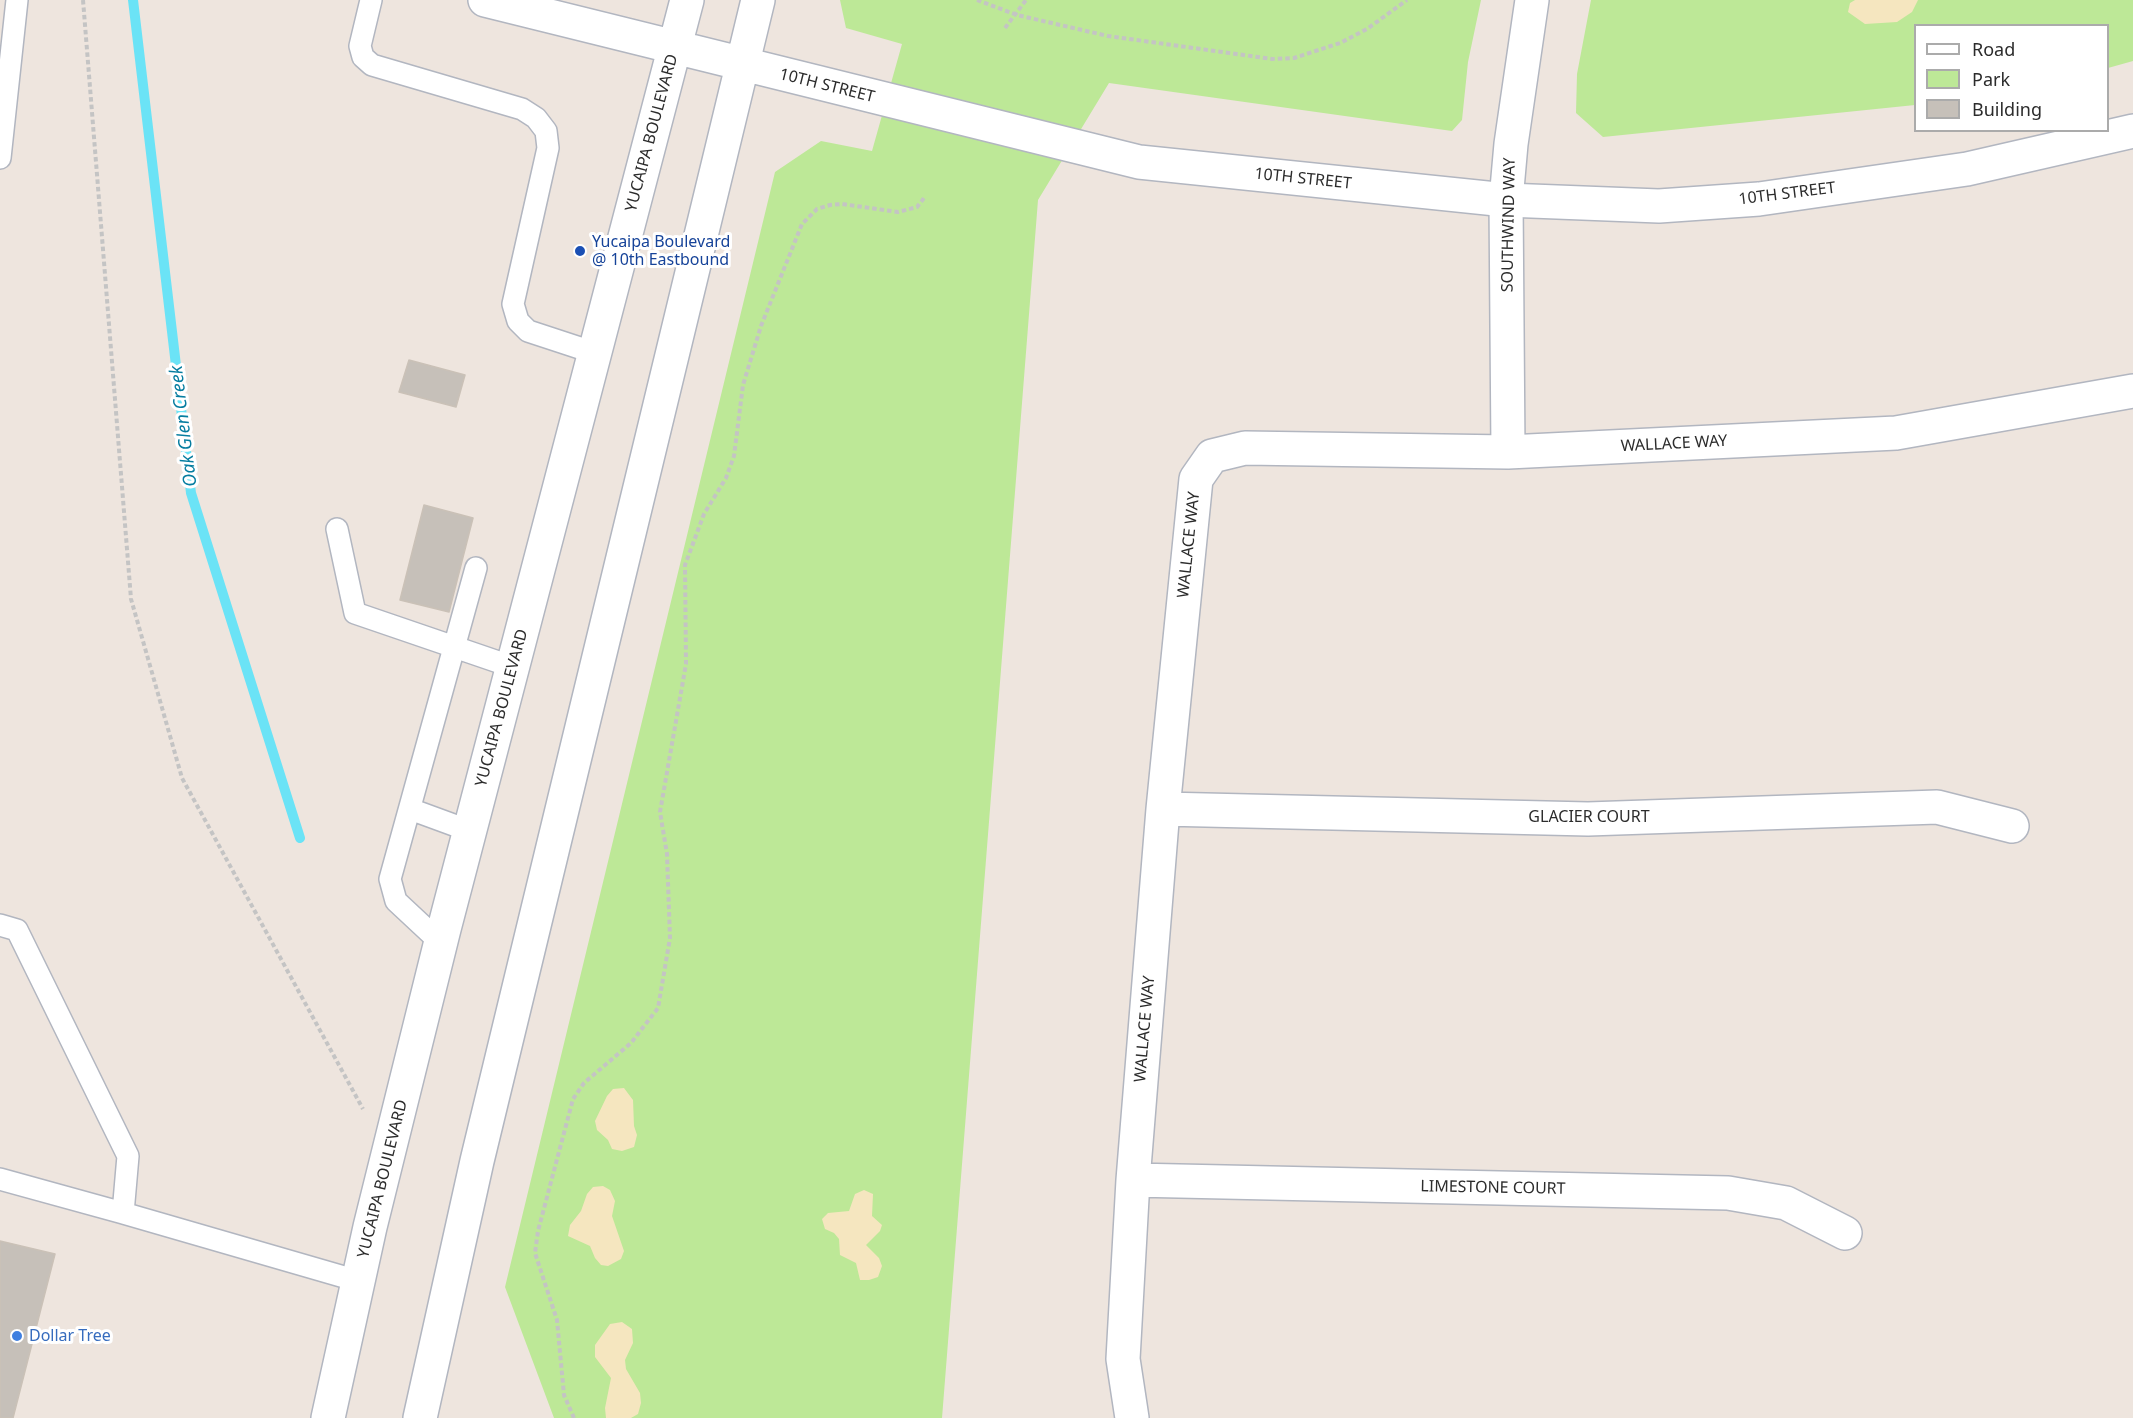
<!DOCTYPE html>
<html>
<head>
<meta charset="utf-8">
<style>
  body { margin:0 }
  #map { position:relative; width:2133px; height:1418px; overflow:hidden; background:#eee5de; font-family:"Noto Sans",sans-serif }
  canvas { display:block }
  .legend { position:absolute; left:1914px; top:24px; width:195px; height:108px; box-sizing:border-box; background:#fff; border:2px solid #ababab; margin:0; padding:8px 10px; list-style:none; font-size:18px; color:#2c2c2c }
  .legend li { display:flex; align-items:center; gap:12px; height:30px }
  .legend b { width:30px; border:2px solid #ababab }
</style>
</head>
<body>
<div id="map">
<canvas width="2133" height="1418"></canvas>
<ul class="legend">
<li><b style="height:8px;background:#fff"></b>Road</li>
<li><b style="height:16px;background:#bde897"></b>Park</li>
<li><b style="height:16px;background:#c6c0b9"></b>Building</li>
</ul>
</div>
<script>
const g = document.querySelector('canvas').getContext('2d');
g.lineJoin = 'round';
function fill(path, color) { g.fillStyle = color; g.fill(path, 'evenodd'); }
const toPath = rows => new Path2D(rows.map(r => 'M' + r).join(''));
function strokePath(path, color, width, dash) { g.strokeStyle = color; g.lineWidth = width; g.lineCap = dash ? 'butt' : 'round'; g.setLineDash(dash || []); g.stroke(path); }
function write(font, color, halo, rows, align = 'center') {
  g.font = font + ' "Noto Sans",sans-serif'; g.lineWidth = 6; g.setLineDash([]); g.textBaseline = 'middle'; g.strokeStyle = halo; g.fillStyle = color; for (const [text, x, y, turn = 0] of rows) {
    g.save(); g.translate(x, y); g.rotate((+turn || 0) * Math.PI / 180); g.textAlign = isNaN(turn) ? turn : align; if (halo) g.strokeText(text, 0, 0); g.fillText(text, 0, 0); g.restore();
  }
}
const green = toPath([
  [840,0,1481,0,1468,62,1462,120,1452,131,1109,83,1038,200,942,1418,554,1418,505,1287,775,172,821,141,872,151,902,44,846,28],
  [1591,0,2133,0,2133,61,2108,68,2108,26,1916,26,1915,105,1603,137,1576,113,1577,74]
]);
const sand = toPath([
  [1855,0,1918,0,1912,12,1897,22,1865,24,1848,12,1850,3],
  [624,1088,633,1100,634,1126,637,1135,634,1147,622,1151,612,1149,608,1140,597,1130,595,1121,607,1096,613,1089],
  [603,1186,610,1190,615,1201,612,1216,624,1251,621,1259,608,1266,601,1265,595,1258,590,1246,568,1236,570,1225,581,1211,587,1194,593,1187],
  [864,1190,873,1194,872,1216,882,1225,880,1231,866,1245,879,1258,882,1266,878,1277,869,1280,860,1280,856,1263,840,1255,839,1239,834,1233,825,1229,822,1219,828,1213,849,1211,855,1194],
  [622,1322,632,1329,633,1343,625,1360,626,1369,640,1393,641,1403,638,1414,631,1418,606,1418,605,1408,611,1378,595,1357,595,1345,610,1324]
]);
const stream = toPath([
  [133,0,191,493,300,838]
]);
const building = toPath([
  [409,360,465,375,456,407,399,392,409,360],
  [424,505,473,518,449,612,400,600,424,505],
  [0,1241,55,1254,13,1418,0,1418,0,1241]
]);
const path = toPath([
  [83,0,131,599,182,778,363,1109],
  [977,0,1017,15,1108,36,1272,59,1294,58,1340,43,1367,29,1407,0],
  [1005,28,1026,0],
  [574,1418,564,1395,557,1320,535,1253,538,1231,573,1099,584,1083,631,1043,658,1008,670,938,667,854,660,812,686,664,685,565,704,514,726,478,734,456,743,385,761,326,802,224,817,209,830,205,842,204,898,212,917,207,924,198]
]);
const lane = toPath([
  [371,0,360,46,363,57,372,65,522,109,536,118,546,131,548,148,513,304,518,321,528,331,595,353],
  [0,158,17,0],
  [337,529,355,613,513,667],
  [410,809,470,831],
  [0,925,17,930,128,1156,123,1213,358,1281],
  [441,943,396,901,390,879,476,568],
  [0,1179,123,1213]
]);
const street = toPath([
  [1508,452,1506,200,1511,144,1532,0],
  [1163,809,1588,819,1937,807,2012,826],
  [1133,1180,1728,1193,1786,1203,1845,1233],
  [1132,1418,1123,1359,1133,1180,1163,809,1196,479,1212,456,1245,448,1508,452,1896,433,2133,391]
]);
const secondary = toPath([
  [485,0,1139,162,1506,200,1659,206,1759,199,1967,169,2133,131],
  [328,1418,370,1227,444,929,687,0],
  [420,1418,477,1161,758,0]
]);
const markers = [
  [580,251,6,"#1a4fb4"],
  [17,1336,6,"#3f7fe0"]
];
const streetNames = [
  ["10TH STREET",827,86,14],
  ["YUCAIPA BOULEVARD",652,133,-75],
  ["10TH STREET",1303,179,6],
  ["10TH STREET",1787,194,-7],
  ["SOUTHWIND WAY",1509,225,-89],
  ["WALLACE WAY",1674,444,-3],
  ["WALLACE WAY",1189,545,-84],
  ["YUCAIPA BOULEVARD",502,708,-75],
  ["GLACIER COURT",1589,817],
  ["WALLACE WAY",1145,1029,-85],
  ["YUCAIPA BOULEVARD",383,1179,-76],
  ["LIMESTONE COURT",1493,1188,1]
];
const transitNames = [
  ["Yucaipa Boulevard",592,242],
  ["@ 10th Eastbound",592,260]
];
const shopNames = [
  ["Dollar Tree",29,1336]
];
const waterNames = [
  ["Oak Glen Creek",184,426,-97]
];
fill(green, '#bde897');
fill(sand, '#f5e6bf');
strokePath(stream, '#6be3f6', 10);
fill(building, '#c6c0b9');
strokePath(building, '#cac1b7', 1.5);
strokePath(lane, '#b2b6c0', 24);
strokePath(street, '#b2b6c0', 36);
strokePath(secondary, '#b2b6c0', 36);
strokePath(path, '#c4c4c4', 4, [4.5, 3]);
strokePath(lane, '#fff', 21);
strokePath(street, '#fff', 33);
strokePath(secondary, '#fff', 33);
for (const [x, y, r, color] of markers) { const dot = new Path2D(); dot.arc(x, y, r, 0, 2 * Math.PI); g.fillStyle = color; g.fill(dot); strokePath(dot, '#fff', 2); }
write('16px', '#2c2c2c', '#fff', streetNames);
write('16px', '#164399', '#fff', transitNames, 'left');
write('16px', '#366cbe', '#fff', shopNames, 'left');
write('italic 18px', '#067da0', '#fff', waterNames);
</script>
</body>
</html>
